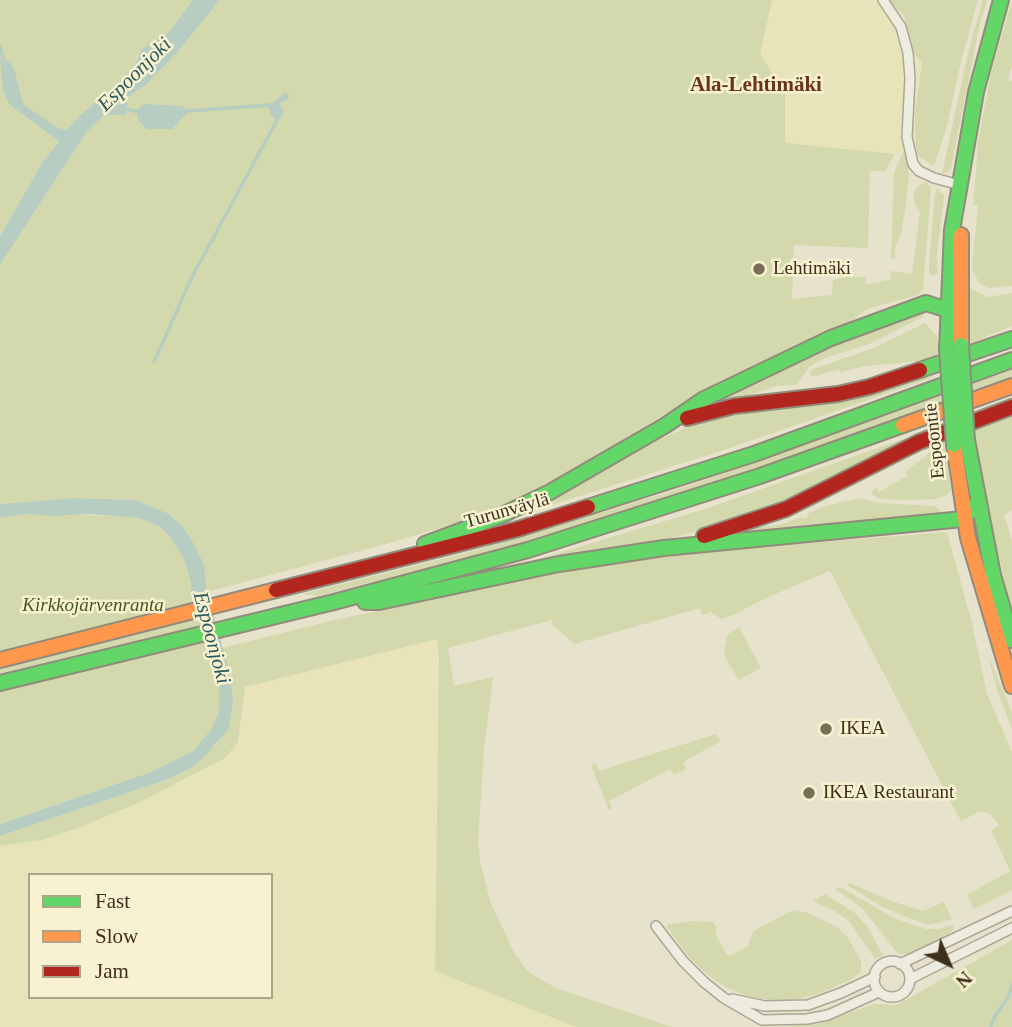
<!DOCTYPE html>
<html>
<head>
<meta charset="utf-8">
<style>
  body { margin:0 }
  #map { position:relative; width:1012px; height:1027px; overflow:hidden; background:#e7e2cb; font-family:Georgia,serif }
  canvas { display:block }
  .legend { position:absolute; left:28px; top:873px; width:245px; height:126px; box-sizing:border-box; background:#f9f2d1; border:2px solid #ada489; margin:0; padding:9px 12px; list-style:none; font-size:21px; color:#3c2f1c }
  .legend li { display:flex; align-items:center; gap:14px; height:35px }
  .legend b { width:35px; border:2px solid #ada489 }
  .north { position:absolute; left:914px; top:929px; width:70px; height:70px; -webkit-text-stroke:5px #f9f2d1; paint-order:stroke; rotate:136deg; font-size:19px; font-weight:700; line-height:28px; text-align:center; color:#3c2f1c }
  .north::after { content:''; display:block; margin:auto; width:24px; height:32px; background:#3c2f1c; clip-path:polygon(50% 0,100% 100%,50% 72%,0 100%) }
</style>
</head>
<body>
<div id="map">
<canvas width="1012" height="1027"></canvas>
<ul class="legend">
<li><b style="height:9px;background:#63d668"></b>Fast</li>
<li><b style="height:9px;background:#ff974d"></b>Slow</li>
<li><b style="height:9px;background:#b3261e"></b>Jam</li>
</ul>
<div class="north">N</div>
</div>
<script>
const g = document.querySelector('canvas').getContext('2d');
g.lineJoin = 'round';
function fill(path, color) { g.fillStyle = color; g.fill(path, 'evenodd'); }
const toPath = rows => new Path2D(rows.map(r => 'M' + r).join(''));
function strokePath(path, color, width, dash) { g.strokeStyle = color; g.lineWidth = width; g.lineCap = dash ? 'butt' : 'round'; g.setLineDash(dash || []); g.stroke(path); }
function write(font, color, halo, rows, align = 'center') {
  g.font = font + ' Georgia,serif'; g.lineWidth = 5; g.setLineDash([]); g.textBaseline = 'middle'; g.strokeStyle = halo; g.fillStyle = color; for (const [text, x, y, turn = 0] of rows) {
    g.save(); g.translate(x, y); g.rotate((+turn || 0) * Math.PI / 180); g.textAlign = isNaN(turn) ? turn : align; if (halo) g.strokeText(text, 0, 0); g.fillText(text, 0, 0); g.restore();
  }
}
const farmland = toPath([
  [772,0,886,0,891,9,901,12,910,51,922,62,915,115,916,146,895,154,784,144,760,54],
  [438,639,435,971,576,1027,0,1027,0,846,42,840,81,827,138,803,224,758,242,723,245,687],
  [30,875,271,875,271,997,30,997]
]);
const green = toPath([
  [0,0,193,0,168,33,137,56,135,64,124,78,78,117,67,130,43,161,0,236],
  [220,0,772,0,760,54,785,93,785,143,895,154,885,171,870,171,868,248,794,245,792,299,832,295,833,280,846,277,865,277,867,284,890,280,891,271,912,274,920,212,914,202,914,194,917,187,926,182,931,187,923,290,917,295,867,309,850,322,824,336,722,380,563,475,503,506,453,524,386,544,207,592,204,564,192,540,181,524,167,513,136,500,74,498,0,504,0,265,86,133,104,115,125,115,128,104,123,101,146,85,179,50],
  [886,0,978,0,961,61,948,122,934,166,916,155,915,115,922,62,910,51,904,15,897,9,891,9],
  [983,0,987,0,979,28,951,168,948,172,942,173,969,49],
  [1012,1,1012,65,1008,79,1012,81,1012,286,988,288,979,283,972,268,978,205,973,205,976,171,978,142,991,73],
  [903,152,907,157,909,173,906,205,901,234,895,247,895,258,891,260,894,172],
  [937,188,944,196,937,255,938,273,934,276,929,273,929,264,935,195],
  [969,288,988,297,1012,293,1012,326,966,345],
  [924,313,923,317,869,344,822,359,809,367,797,385,776,386,741,398,719,402,719,398,874,328],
  [925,323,937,336,939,348,937,354,931,360,866,366,840,372,839,369,813,377,809,374,813,369,874,348],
  [1012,370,1012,380,968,395,967,386],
  [933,375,934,377,724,450,533,511,650,443,707,419,888,390],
  [940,396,941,404,808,453,533,541,318,596,301,594,470,552,673,491],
  [1012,416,1012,510,1004,515,1012,540,1012,617,1003,590,1005,584,970,430],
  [940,426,799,495,714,527,654,542,525,563,705,509],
  [944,441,951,491,947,495,936,499,912,500,880,499,873,495,871,492,876,488,879,492,907,476,905,472],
  [859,498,880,503,935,506,943,513,737,534,757,527,780,525,801,517,803,519,808,517,807,514,822,507],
  [29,514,120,516,138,518,159,526,171,538,185,562,191,585,191,596,219,686,219,711,212,728,193,751,151,772,0,824,0,518],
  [947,532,972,623,987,694,1012,752,1012,890,974,909,967,895,1010,871,991,830,999,825,991,815,986,812,979,812,961,821,830,571,768,597,733,615,721,619,711,612,702,615,700,608,574,644,553,625,552,620,448,648,454,686,493,677,484,750,478,841,480,861,490,901,514,952,527,971,556,988,672,1027,576,1027,435,971,439,659,437,639,245,687,238,742,225,758,138,803,81,827,42,840,0,846,0,836,107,799,217,745,229,670,222,648,339,619,590,567,712,551],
  [739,627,761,668,739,680,726,659,724,650,728,634],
  [988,655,1012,712,1012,729,997,690],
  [716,734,721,741,683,762,686,769,674,775,670,769,609,801,612,808,609,810,591,765,596,764,599,771],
  [849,883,891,901,923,911,944,902,952,919,930,925,911,919,881,906,847,885],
  [840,887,896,919,926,929,939,929,953,925,954,929,947,936,910,954,898,954,862,908,835,889],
  [825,894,855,913,867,926,883,955,875,959,849,921,836,912,813,901],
  [793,910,809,913,837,927,848,938,861,961,861,972,850,980,823,992,800,999,778,1001,749,997,725,987,708,975,686,954,666,925,693,921,713,922,717,928,715,933,727,955,732,955,748,946,753,931],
  [1012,940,1012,1027,782,1027,818,1024,874,1004,897,1005]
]);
const water = toPath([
  [193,0,220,0,179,50,146,85,124,100,128,104,125,115,104,115,86,133,0,265,0,236,43,161,59,141,10,105,3,91,0,58,7,60,14,68,23,104,58,128,67,130,78,117,124,78,135,64,141,50,168,33],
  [285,93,290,95,287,100,280,103,282,111,277,121,271,116,268,106],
  [145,104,182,106,190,111,172,129,148,129,141,124,137,117,137,109],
  [74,498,136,500,167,513,181,524,192,540,204,564,207,592,229,670,233,701,229,728,204,757,194,766,171,778,0,836,0,824,151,772,193,751,212,728,219,711,219,686,191,596,191,584,185,562,171,538,159,526,138,518,90,514,51,516,29,514,0,518,0,504]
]);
const stream = toPath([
  [0,47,4,61],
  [122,108,142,113],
  [187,111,270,105],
  [154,362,192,277,282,111,280,109],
  [991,1026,996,1014,1008,998,1012,985]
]);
const street = toPath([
  [883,0,901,27,908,53,910,78,907,137,913,164,919,171,934,178,960,185],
  [656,926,683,961,704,982,724,998,762,1020,807,1019,828,1015,879,992],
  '874 979a18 18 0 1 1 36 0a18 18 0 1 1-36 0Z',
  [900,964,1012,911],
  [910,979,1012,928],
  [732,999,765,1006,808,1005,841,993,875,977]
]);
const fast = toPath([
  [947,350,952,230,976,92,1001,0],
  [920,370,1012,339],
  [967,440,993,575,1012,640],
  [588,507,754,454,1012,360],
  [425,544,500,516,550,492,666,425,704,399,831,338,926,303,948,310,960,324],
  [365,602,379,602,559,564,664,548,963,519,978,502],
  [0,683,334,602,528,550,760,476,903,425]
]);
const slow = toPath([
  [961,235,961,345],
  [903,425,1012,386],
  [954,445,968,538,1012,686],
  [0,660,276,590]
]);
const jam = toPath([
  [687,418,734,406,838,394,869,387,920,370],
  [704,536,786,509,919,442,1012,407],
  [276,590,518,529,588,507]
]);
const fastBridge = toPath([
  [961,345,967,440],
  [947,350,954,445]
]);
const markers = [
  [759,269,7,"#786e59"],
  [826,729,7,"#786e59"],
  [809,793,7,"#786e59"]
];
const poiNames = [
  ["Lehtimäki",773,269],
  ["IKEA",840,729],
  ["IKEA Restaurant",823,793]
];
const streetNames = [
  ["Espoontie",935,441,-96],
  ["Turunväylä",507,511,-16]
];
const parkNames = [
  ["Kirkkojärvenranta",93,606]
];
const waterNames = [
  ["Espoonjoki",135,75,-45],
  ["Espoonjoki",211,638,75]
];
const neighbourhoodNames = [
  ["Ala-Lehtimäki",756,86]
];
fill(farmland, '#e8e4ba');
fill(green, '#d3d9ac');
fill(water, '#b8cdc2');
strokePath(stream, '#b8cdc2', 3.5);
strokePath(street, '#aca695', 12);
strokePath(fast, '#918b7c', 18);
strokePath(slow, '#918b7c', 18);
strokePath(jam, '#918b7c', 18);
strokePath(street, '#eeebdf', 9);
strokePath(fast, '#63d668', 14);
strokePath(slow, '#ff974d', 14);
strokePath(jam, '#b3261e', 14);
strokePath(fastBridge, '#918b7c', 18, []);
strokePath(fastBridge, '#63d668', 14);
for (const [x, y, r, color] of markers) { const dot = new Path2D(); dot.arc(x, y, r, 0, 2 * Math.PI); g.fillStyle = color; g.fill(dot); strokePath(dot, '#f9f2d1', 2.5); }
write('19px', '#3c2f1c', '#f9f2d1', poiNames, 'left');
write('19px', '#3c2f1c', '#f9f2d1', streetNames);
write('italic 19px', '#455a20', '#f9f2d1', parkNames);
write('italic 21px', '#2a5a5d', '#f9f2d1', waterNames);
write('bold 21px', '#6d3317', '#f9f2d1', neighbourhoodNames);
</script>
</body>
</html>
